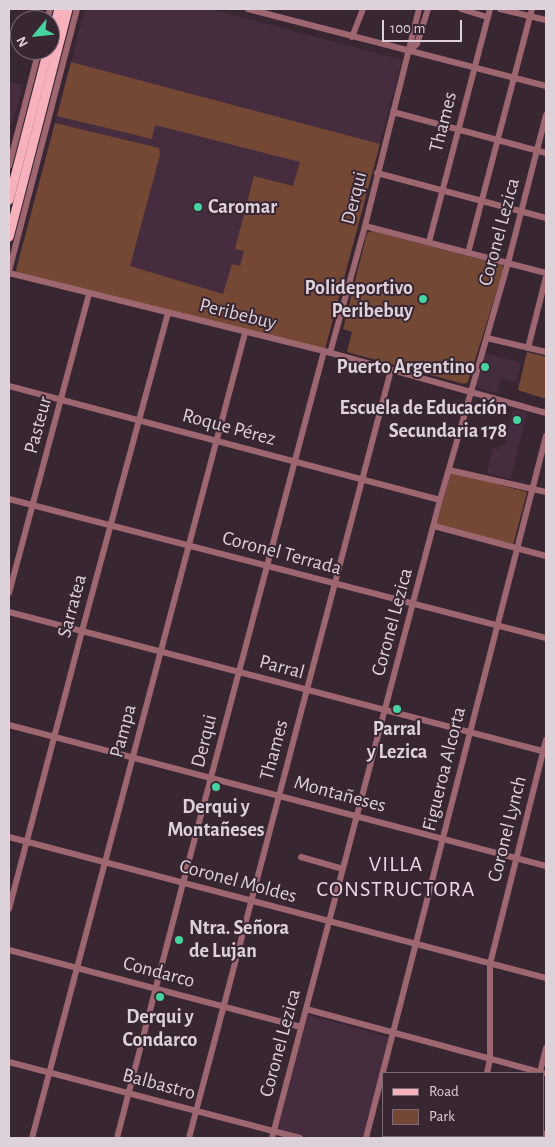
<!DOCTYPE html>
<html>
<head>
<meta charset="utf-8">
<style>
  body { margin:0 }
  #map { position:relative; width:555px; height:1147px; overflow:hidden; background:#382633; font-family:"Alegreya Sans",sans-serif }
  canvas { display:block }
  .frame { position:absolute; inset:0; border:10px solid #ddd1da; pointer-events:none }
  .legend { position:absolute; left:382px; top:1072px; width:162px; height:65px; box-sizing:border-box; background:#382633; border:1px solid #7a6a76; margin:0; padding:6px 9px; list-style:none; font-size:15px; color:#ddd1da }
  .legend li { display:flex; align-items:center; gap:10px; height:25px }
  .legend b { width:25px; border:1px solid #7a6a76 }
  .north { position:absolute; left:10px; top:10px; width:50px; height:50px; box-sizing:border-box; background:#382633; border:1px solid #7a6a76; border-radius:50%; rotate:242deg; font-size:14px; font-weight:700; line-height:20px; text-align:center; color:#ddd1da }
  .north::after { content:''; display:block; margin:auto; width:18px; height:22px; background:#45d49f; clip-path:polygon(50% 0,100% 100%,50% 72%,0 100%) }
  .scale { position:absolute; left:382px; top:20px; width:80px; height:22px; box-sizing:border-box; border:2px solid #ddd1da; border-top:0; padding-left:6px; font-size:15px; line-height:18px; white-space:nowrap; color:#ddd1da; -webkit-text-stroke:4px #382633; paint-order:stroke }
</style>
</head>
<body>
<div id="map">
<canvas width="555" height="1147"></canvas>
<div class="frame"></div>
<ul class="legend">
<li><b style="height:6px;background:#f6b1bb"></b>Road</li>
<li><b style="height:14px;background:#754835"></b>Park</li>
</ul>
<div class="north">N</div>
<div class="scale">100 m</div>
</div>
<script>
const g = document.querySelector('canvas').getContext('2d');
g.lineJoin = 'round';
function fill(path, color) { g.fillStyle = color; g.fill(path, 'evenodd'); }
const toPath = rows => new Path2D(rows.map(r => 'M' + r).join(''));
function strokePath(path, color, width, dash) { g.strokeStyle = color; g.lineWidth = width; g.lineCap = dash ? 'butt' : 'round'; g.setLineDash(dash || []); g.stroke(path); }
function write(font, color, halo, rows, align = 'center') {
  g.font = font + ' "Alegreya Sans",sans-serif'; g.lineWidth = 4; g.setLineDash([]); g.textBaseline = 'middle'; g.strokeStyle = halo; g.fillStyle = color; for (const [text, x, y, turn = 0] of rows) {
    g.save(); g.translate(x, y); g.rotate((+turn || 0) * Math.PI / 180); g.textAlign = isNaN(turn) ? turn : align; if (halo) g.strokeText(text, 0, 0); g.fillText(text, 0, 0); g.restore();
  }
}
const built = toPath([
  [85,9,211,9,402,60,325,349,16,270],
  [9,82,23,85,14,119,9,127],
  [485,353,521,363,516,382,501,378,497,393,478,388,476,385],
  [513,410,527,413,511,479,487,473,493,447,499,449,500,445,504,446],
  [309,1015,388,1037,390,1042,363,1138,312,1138,282,1131,279,1128,278,1126,307,1018]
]);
const green = toPath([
  [71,62,380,144,325,349,18,274,16,270,55,123,159,148,160,155,130,266,223,294,232,264,240,266,244,251,235,249,254,176,293,186,300,162,155,125,152,139,57,116],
  [372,231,502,265,504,268,468,382,464,384,347,352,352,332,343,329,367,233],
  [527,352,546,357,546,399,518,390],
  [451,472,527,492,513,545,437,524]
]);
const minor = toPath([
  [248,9,546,86],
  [461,9,487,17],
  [500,9,546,20],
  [47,20,50,9],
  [352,37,363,9],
  [409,51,417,44,428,9],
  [393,112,546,153],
  [9,166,39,50],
  [377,173,546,218],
  [365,226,546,273],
  [429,242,490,9],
  [468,253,532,9],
  [9,271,77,9],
  [9,273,324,351,546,413],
  [487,338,546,352],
  [528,348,546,277],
  [330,353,365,226,419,9],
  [9,386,440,500],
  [449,470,546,492],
  [9,499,546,638],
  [434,526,546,556],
  [9,593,89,294],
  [9,612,546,752],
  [9,725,546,866],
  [9,837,546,978],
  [301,857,343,869],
  [9,909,82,631,168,313],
  [9,950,301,1027],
  [306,1009,543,1073],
  [9,1062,300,1138],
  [540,1072,546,1048],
  [487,1073,490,1059,490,964,546,740],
  [544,1134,546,1135],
  [32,1138,245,333],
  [117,1138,183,883,324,351],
  [189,1138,391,370],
  [272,1138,440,500,508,263,546,115],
  [366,1138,546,436],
  [470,1138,471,1136]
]);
const major = toPath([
  [50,43,59,9],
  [9,200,48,50],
  [9,237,68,9]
]);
const markers = [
  [198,207,5,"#45d49f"],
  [423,299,5,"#45d49f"],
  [485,367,5,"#45d49f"],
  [517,420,5,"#45d49f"],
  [397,709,5,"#45d49f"],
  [216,787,5,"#45d49f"],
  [179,940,5,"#45d49f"],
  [160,997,5,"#45d49f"]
];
const streetNames = [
  ["Thames",443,122,-76],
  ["Derqui",354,198,-76],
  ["Coronel Lezica",499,232,-75],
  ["Peribebuy",238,314,14],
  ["Pasteur",38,425,-75],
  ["Roque Pérez",229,427,15],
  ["Coronel Terrada",282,553,15],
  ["Sarratea",72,606,-75],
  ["Coronel Lezica",392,622,-75],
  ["Parral",282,667,15],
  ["Pampa",123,731,-75],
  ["Derqui",204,741,-76],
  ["Thames",274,750,-75],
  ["Figueroa Alcorta",444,769,-76],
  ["Montañeses",340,794,15],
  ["Coronel Lynch",507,829,-76],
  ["Coronel Moldes",238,881,15],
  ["Condarco",159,972,15],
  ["Coronel Lezica",280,1043,-75],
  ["Balbastro",159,1084,15]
];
const poiNames = [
  ["Caromar",208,207,"left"],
  ["Polideportivo",413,288],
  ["Peribebuy",413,311],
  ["Puerto Argentino",475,367],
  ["Escuela de Educación",507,408],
  ["Secundaria 178",507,431],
  ["Parral",397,729,"center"],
  ["y Lezica",397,752,"center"],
  ["Derqui y",216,807,"center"],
  ["Montañeses",216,830,"center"],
  ["Ntra. Señora",189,928,"left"],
  ["de Lujan",189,951,"left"],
  ["Derqui y",160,1017,"center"],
  ["Condarco",160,1040,"center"]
];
const quarterNames = [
  ["VILLA",396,864],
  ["CONSTRUCTORA",396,889]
];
fill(built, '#452d3f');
fill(green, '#754835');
strokePath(minor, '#9e6770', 6);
strokePath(major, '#f6b1bb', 9);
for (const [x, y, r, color] of markers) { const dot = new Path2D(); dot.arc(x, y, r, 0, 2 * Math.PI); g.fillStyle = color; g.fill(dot); strokePath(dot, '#382633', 2); }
write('20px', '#ddd1da', '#382633', streetNames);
write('bold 20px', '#ddd1da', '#382633', poiNames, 'right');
g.letterSpacing = '1px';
write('22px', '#eed6e8', '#382633', quarterNames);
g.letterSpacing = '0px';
</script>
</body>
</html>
